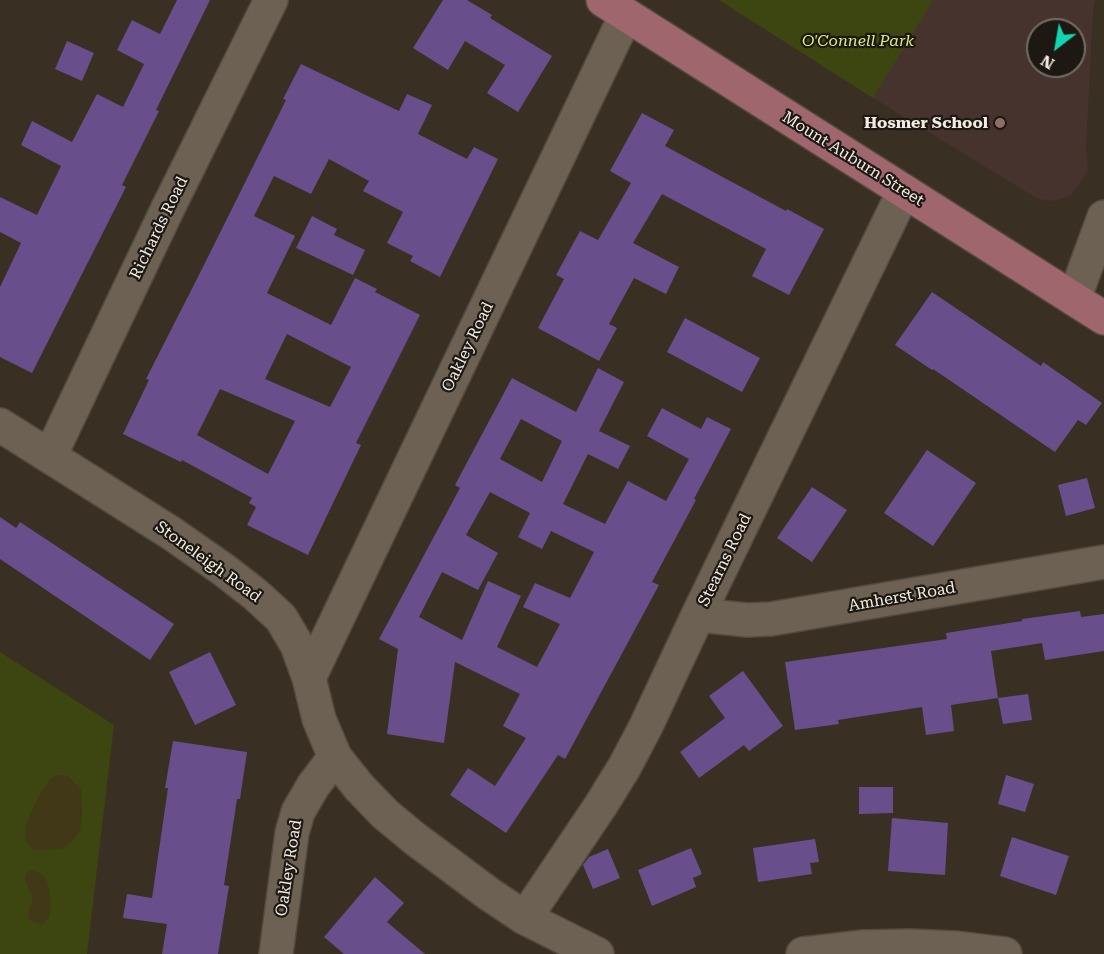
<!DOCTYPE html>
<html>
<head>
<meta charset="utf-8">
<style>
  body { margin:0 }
  #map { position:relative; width:1104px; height:954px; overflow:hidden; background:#392f22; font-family:"Roboto Serif",serif }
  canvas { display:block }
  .north { position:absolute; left:1026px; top:18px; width:60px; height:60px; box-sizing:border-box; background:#1d1812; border:2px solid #736d66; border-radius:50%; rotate:211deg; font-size:16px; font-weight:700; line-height:24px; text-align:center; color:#f3ece4 }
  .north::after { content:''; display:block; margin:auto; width:21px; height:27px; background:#12d5b4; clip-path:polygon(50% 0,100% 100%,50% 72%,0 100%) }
</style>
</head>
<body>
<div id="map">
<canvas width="1104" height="954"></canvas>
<div class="north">N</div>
</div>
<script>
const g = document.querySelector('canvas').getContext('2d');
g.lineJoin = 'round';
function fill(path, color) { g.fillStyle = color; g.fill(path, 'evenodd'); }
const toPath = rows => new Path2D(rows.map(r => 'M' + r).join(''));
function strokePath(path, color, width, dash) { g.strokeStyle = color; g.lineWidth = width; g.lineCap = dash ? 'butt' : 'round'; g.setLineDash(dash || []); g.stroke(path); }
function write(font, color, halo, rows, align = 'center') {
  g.font = font + ' "Roboto Serif",serif'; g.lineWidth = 4.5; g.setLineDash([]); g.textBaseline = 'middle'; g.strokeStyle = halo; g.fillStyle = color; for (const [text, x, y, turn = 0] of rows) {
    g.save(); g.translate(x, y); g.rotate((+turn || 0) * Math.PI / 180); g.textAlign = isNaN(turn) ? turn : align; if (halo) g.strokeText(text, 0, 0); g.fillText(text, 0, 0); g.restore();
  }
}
const education = toPath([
  [719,0,1095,0,1093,11,1086,148,1088,171,1071,195,1054,201,1038,199,873,98],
  [1038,30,1074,30,1074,66,1038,66]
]);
const green = toPath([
  [719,0,933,0,873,98],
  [0,652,114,725,87,954,0,954]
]);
const sand = toPath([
  [59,775,68,776,75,783,81,790,82,814,80,831,72,842,63,848,46,850,32,849,25,839,26,825,32,809,41,792,51,778],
  [34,870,44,876,48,884,50,895,51,906,49,917,46,921,42,924,31,921,28,916,33,897,25,880,25,875,29,871]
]);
const building = toPath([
  [177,0,210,0,156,110,159,111,122,185,126,187,32,373,0,357,0,287,21,243,0,232,0,197,37,215,61,166,21,145,32,121,72,142,97,94,123,107,144,64,117,50,132,20,160,34],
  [443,0,467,0,492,15,490,18,552,56,518,112,487,93,505,65,465,41,448,70,413,48],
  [67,41,94,53,82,81,55,69],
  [301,64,399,111,407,94,432,105,418,134,467,159,474,147,498,159,440,277,410,261,413,256,387,243,403,212,363,191,369,181,329,159,311,194,274,176,254,216,295,236,267,293,331,325,355,278,377,289,375,292,420,315,356,443,361,445,308,555,247,525,256,507,249,503,252,498,182,460,181,462,123,434,149,380,146,379,204,265,286,100,283,99],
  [287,334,351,367,330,407,265,379],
  [220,389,295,421,268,474,197,435],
  [642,113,674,130,665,146,786,211,787,209,824,229,789,295,752,276,766,249,662,194,633,243,679,267,666,294,634,278,609,324,617,328,599,361,538,328,564,279,556,275,580,231,598,240,631,183,610,171],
  [312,216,337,229,334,235,365,250,353,275,296,248],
  [932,292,1041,366,1043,362,1102,403,1086,425,1078,420,1055,452,933,369,932,370,895,345],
  [685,318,760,358,742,392,667,352],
  [598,368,624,382,599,431,630,446,618,469,588,454,563,504,605,524,628,481,666,501,689,459,647,436,662,408,701,429,707,417,731,429,694,499,696,500,652,582,659,585,565,759,558,755,506,833,450,795,468,768,495,786,526,738,503,726,520,694,455,662,444,743,387,734,398,649,379,639,460,488,455,485,512,378,576,412],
  [521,419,562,441,542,482,500,459],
  [490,492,530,513,518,537,542,549,551,531,594,552,570,598,535,583,523,607,560,624,537,667,497,647,521,596,488,581,462,640,419,617,442,572,478,590,498,553,466,535],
  [927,450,976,483,933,546,884,513],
  [1087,478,1095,508,1066,516,1058,485],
  [812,487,847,510,812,562,777,538],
  [0,517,16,528,20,522,174,624,150,660,0,559],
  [1080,611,1081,617,1104,614,1104,651,1045,660,1042,643,991,651,998,698,951,705,954,731,926,735,922,707,838,720,839,724,795,730,785,662,947,639,946,633,1022,621,1022,619],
  [210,652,236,705,195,725,169,672],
  [743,671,783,726,749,751,744,745,699,778,680,752,725,718,709,696],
  [1028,694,1032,720,1003,724,998,698],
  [173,741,247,752,240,799,237,799,224,885,229,886,218,954,162,954,167,924,123,918,127,894,152,898,168,788,165,788],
  [1006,775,1034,784,1025,812,998,804],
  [859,787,893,787,893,813,859,814],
  [892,818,948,823,945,875,888,871],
  [1012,837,1069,856,1056,895,1000,876],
  [815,839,819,862,810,863,812,874,758,882,753,848],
  [691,848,702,874,693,878,696,887,652,906,638,870],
  [608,849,620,878,593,889,583,865,589,857],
  [375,877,404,903,387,922,425,954,344,954,324,937]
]);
const minor = toPath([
  [1074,299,1104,217],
  [0,425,171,533,224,570,256,595,281,618,297,645,309,678,319,719,335,757,359,787,385,814,414,838,489,894,525,918,597,954],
  [50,456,168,208,271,0],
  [698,615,747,620,771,619,1104,562],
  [309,678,626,15],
  [525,918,601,805,625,766,646,726,698,615,904,191],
  [276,954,292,833,298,812,313,786,335,757],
  [803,954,863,947,910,946,956,948,1005,954]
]);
const major = toPath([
  [603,0,1104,318]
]);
const markers = [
  [1000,123,6,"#8d6e63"]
];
const parkNames = [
  ["O'Connell Park",858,41]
];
const poiNames = [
  ["Hosmer School",988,123]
];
const streetNames = [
  ["Mount Auburn Street",853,159,32],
  ["Richards Road",159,228,-64],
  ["Oakley Road",468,347,-64],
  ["Stearns Road",725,560,-64],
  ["Stoneleigh Road",208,562,36],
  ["Amherst Road",902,597,-10],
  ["Oakley Road",289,868,-81]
];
fill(education, '#47332e');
fill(green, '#3d4510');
fill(sand, '#413818');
fill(building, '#684f8b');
strokePath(minor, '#534a3f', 36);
strokePath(major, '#534a3f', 36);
strokePath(minor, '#6c6153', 33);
strokePath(major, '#9f676d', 33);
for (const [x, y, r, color] of markers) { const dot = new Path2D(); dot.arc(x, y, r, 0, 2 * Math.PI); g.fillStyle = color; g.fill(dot); strokePath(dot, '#1d1812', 2); }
write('italic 16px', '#d7eb87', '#1d1812', parkNames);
write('bold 16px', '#f3ece4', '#1d1812', poiNames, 'right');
write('16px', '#f3ece4', '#1d1812', streetNames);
</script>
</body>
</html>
